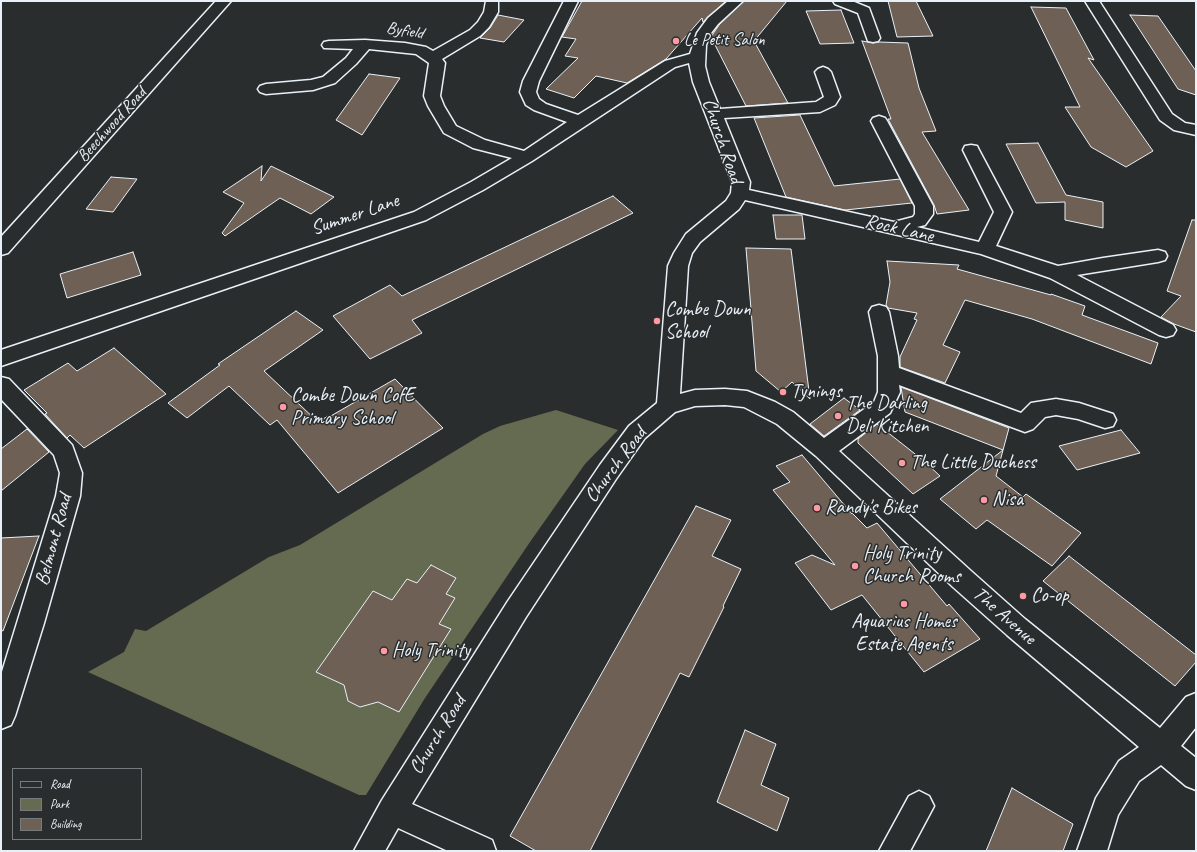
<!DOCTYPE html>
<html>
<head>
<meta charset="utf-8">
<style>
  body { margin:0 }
  #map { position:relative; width:1197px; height:852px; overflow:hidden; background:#2a2d2e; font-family:Caveat,sans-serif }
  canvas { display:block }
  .frame { position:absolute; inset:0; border:2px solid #e8f1f8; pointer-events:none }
  .legend { position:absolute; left:12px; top:768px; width:130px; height:72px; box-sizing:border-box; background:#2a2d2e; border:1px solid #767b7f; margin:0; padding:5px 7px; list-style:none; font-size:12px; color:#e8f1f8 }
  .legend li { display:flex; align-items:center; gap:8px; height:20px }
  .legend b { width:20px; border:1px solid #767b7f }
</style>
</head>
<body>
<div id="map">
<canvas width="1197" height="852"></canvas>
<div class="frame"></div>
<ul class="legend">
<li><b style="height:5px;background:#2a2d2e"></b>Road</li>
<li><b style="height:11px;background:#646b50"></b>Park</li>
<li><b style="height:11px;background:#6e6054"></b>Building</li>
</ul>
</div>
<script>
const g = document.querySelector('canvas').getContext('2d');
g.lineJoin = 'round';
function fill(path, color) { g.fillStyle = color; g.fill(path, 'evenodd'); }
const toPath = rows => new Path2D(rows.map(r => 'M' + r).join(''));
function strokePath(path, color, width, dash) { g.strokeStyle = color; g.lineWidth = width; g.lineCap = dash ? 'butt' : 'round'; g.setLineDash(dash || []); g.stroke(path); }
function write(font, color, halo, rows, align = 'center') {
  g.font = font + ' Caveat,sans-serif'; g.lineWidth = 3; g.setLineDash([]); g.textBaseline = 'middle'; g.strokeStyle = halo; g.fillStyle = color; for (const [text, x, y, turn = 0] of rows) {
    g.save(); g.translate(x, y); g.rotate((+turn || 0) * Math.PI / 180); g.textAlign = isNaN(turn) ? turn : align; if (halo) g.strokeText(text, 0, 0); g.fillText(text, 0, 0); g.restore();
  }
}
const green = toPath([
  [556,410,618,430,585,464,530,542,425,698,366,795,359,795,88,672,124,652,135,629,146,631,269,557,300,545,483,434,500,426]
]);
const building = toPath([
  [582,1,726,1,703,22,702,18,666,59,627,83,596,76,574,98,546,89,578,58,565,56,576,39,562,37,582,1],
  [744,1,787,1,754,41,788,103,746,106,711,37,719,25,744,1],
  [888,1,916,1,933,36,897,37,888,1],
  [1031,7,1066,8,1094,60,1088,58,1153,151,1126,167,1091,147,1065,107,1080,107,1031,7],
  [841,10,854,43,820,44,806,11,841,10],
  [498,15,524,20,504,42,480,38,490,28,498,15],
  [1130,15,1158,16,1196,71,1196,95,1178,89,1130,15],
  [862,41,873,43,879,42,908,43,919,88,936,131,922,132,969,210,937,214,934,205,888,119,891,119,862,41],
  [369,74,400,78,362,135,336,120,369,74],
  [800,115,834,186,900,179,912,203,845,210,786,197,754,118,800,115],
  [1038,143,1066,195,1103,202,1103,228,1065,220,1065,202,1036,203,1006,144,1038,143],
  [262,166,261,181,271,166,334,197,311,214,280,198,225,236,222,233,244,203,223,192,262,166],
  [111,177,137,179,113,212,86,209,111,177],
  [613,196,633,213,412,320,422,333,370,359,333,316,390,285,402,296,613,196],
  [773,215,802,215,805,239,776,239,773,215],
  [1192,220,1196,220,1196,332,1174,324,1161,317,1181,296,1167,291,1192,220],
  [746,248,791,249,810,399,792,382,781,392,756,371,746,248],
  [133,252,141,275,67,298,60,274,133,252],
  [887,261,959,265,957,269,1051,295,1051,294,1085,306,1082,315,1158,343,1151,364,1032,319,965,300,943,345,960,352,945,383,900,367,900,357,917,320,914,319,917,313,888,308,886,305,890,282,887,261],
  [296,311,323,330,264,371,318,422,328,416,329,417,395,379,443,428,338,493,277,420,270,425,229,386,187,418,168,403,220,365,218,364,296,311],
  [114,348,166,394,84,448,70,435,67,438,45,414,47,413,24,390,68,363,77,371,114,348],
  [901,387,1009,428,996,476,1023,497,1026,494,1081,533,1052,566,987,520,976,529,940,499,1003,450,905,412,901,387],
  [844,398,860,410,824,436,810,424,844,398],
  [877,424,924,461,940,476,913,494,858,443,858,439,877,424],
  [27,429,49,452,1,491,1,449,27,429],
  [1121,430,1140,453,1077,470,1059,446,1121,430],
  [802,455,852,514,852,513,867,528,877,523,947,606,949,604,980,639,924,672,862,595,831,610,795,563,812,555,835,565,773,490,790,482,776,466,802,455],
  [696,506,731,520,712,556,741,569,723,606,724,607,689,677,680,673,590,851,536,851,510,836,696,506],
  [39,536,3,631,1,630,1,538,39,536],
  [1069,556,1196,655,1196,662,1175,686,1043,581,1069,556],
  [431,565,456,578,446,594,455,598,439,624,451,629,399,712,378,702,360,707,348,701,344,685,316,672,373,591,392,600,407,579,417,583,431,565],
  [745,730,776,744,761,785,789,798,777,831,717,802,745,730],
  [1012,788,1073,824,1063,851,986,851,1012,788]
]);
const minor = toPath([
  [216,1,231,1,8,253,1,255,1,237,216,1],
  [486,1,498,1,498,12,489,27,480,36,442,59,445,63,440,96,444,106,456,126,485,140,524,151,567,122,534,110,526,105,520,92,523,81,564,1,578,1,539,81,536,92,539,99,546,104,578,115,665,61,690,54,697,33,708,18,728,1,743,1,718,24,711,33,706,45,705,66,709,82,720,109,816,102,824,97,815,72,818,69,823,67,828,69,831,72,840,97,835,105,820,112,724,118,750,182,749,190,894,222,913,217,915,214,915,206,871,121,873,118,879,116,885,118,887,121,933,206,933,214,925,225,917,227,979,242,994,212,963,150,965,146,971,145,977,146,979,150,1012,212,996,246,1058,266,1103,258,1158,250,1165,252,1167,256,1165,260,1158,262,1077,275,1173,325,1176,330,1173,335,1166,337,1159,335,1050,278,981,254,745,200,739,209,700,242,692,253,688,266,680,394,695,390,725,389,747,391,775,402,793,412,824,438,874,402,878,392,878,356,869,312,872,307,879,305,886,307,889,312,898,356,899,368,1021,413,1031,403,1056,399,1079,403,1113,414,1116,420,1113,426,1105,428,1078,419,1056,415,1045,417,1033,429,1025,432,899,385,900,392,890,413,839,451,971,571,1025,619,1160,728,1186,697,1196,693,1196,727,1181,746,1196,758,1196,790,1186,786,1161,765,1139,781,1118,815,1107,851,1077,851,1096,798,1119,761,1139,747,1007,635,953,587,816,456,777,424,744,407,725,405,695,406,675,412,645,438,616,479,526,617,412,804,492,840,496,851,448,851,398,828,385,851,354,851,382,800,508,601,600,465,629,426,657,403,668,266,674,253,686,234,726,201,731,193,732,182,693,82,689,63,675,67,532,161,483,190,426,220,1,366,1,350,414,212,471,182,512,158,473,148,444,133,428,106,424,96,429,63,416,54,369,49,356,64,335,83,313,90,266,94,260,92,258,89,260,86,266,84,311,80,323,77,346,58,353,49,324,48,322,45,324,42,329,41,365,40,405,43,426,47,433,51,470,30,478,22,484,12,486,1],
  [833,1,852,1,869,8,880,38,878,41,873,42,868,41,858,13,835,4,833,1],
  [1085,1,1099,1,1172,114,1185,123,1196,125,1196,135,1174,130,1160,120,1085,1],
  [1,377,9,379,72,445,82,473,80,496,44,623,15,716,11,725,1,729,1,675,56,496,60,473,54,455,1,399,1,377],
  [919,791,929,796,934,806,910,851,879,851,909,796,919,791]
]);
const markers = [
  [676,41,4,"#ff9aa2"],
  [657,321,4,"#ff9aa2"],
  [783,392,4,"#ff9aa2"],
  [283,407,4,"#ff9aa2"],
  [838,416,4,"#ff9aa2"],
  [902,463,4,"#ff9aa2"],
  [984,500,4,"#ff9aa2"],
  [817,508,4,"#ff9aa2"],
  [855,566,4,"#ff9aa2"],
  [1023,596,4,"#ff9aa2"],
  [904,604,4,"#ff9aa2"],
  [384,651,4,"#ff9aa2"]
];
const farStreetnames = [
  ["Byfield",405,31,10],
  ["Beechwood Road",112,125,-48]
];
const farPoinames = [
  ["Le Petit Salon",684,41]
];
const streetNames = [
  ["Church Road",722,141,71],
  ["Summer Lane",355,215,-19],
  ["Rock Lane",899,229,13],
  ["Church Road",616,465,-53],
  ["Belmont Road",54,540,-75],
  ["The Avenue",1004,616,41],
  ["Church Road",438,735,-58]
];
const poiNames = [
  ["Combe Down",665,310],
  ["School",665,333],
  ["Tynings",791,392],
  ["Combe Down CofE",291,396],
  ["Primary School",291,419],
  ["The Darling",846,404],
  ["Deli Kitchen",846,427],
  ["The Little Duchess",910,463],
  ["Nisa",992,500],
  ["Randy's Bikes",825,508],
  ["Holy Trinity",863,554],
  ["Church Rooms",863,577],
  ["Co-op",1031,596],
  ["Aquarius Homes",904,622,"center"],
  ["Estate Agents",904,645,"center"],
  ["Holy Trinity",392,651]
];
fill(green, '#646b50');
fill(building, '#6e6054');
strokePath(building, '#e8f1f8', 1);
strokePath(minor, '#e8f1f8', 3);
fill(minor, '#2a2d2e');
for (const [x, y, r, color] of markers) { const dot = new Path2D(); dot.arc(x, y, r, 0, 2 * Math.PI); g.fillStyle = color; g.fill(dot); strokePath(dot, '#2a2d2e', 1.5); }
write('17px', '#e8f1f8', '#2a2d2e', farStreetnames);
write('17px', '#e8f1f8', '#2a2d2e', farPoinames, 'left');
write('20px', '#e8f1f8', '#2a2d2e', streetNames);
write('20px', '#e8f1f8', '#2a2d2e', poiNames, 'left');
</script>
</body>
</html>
